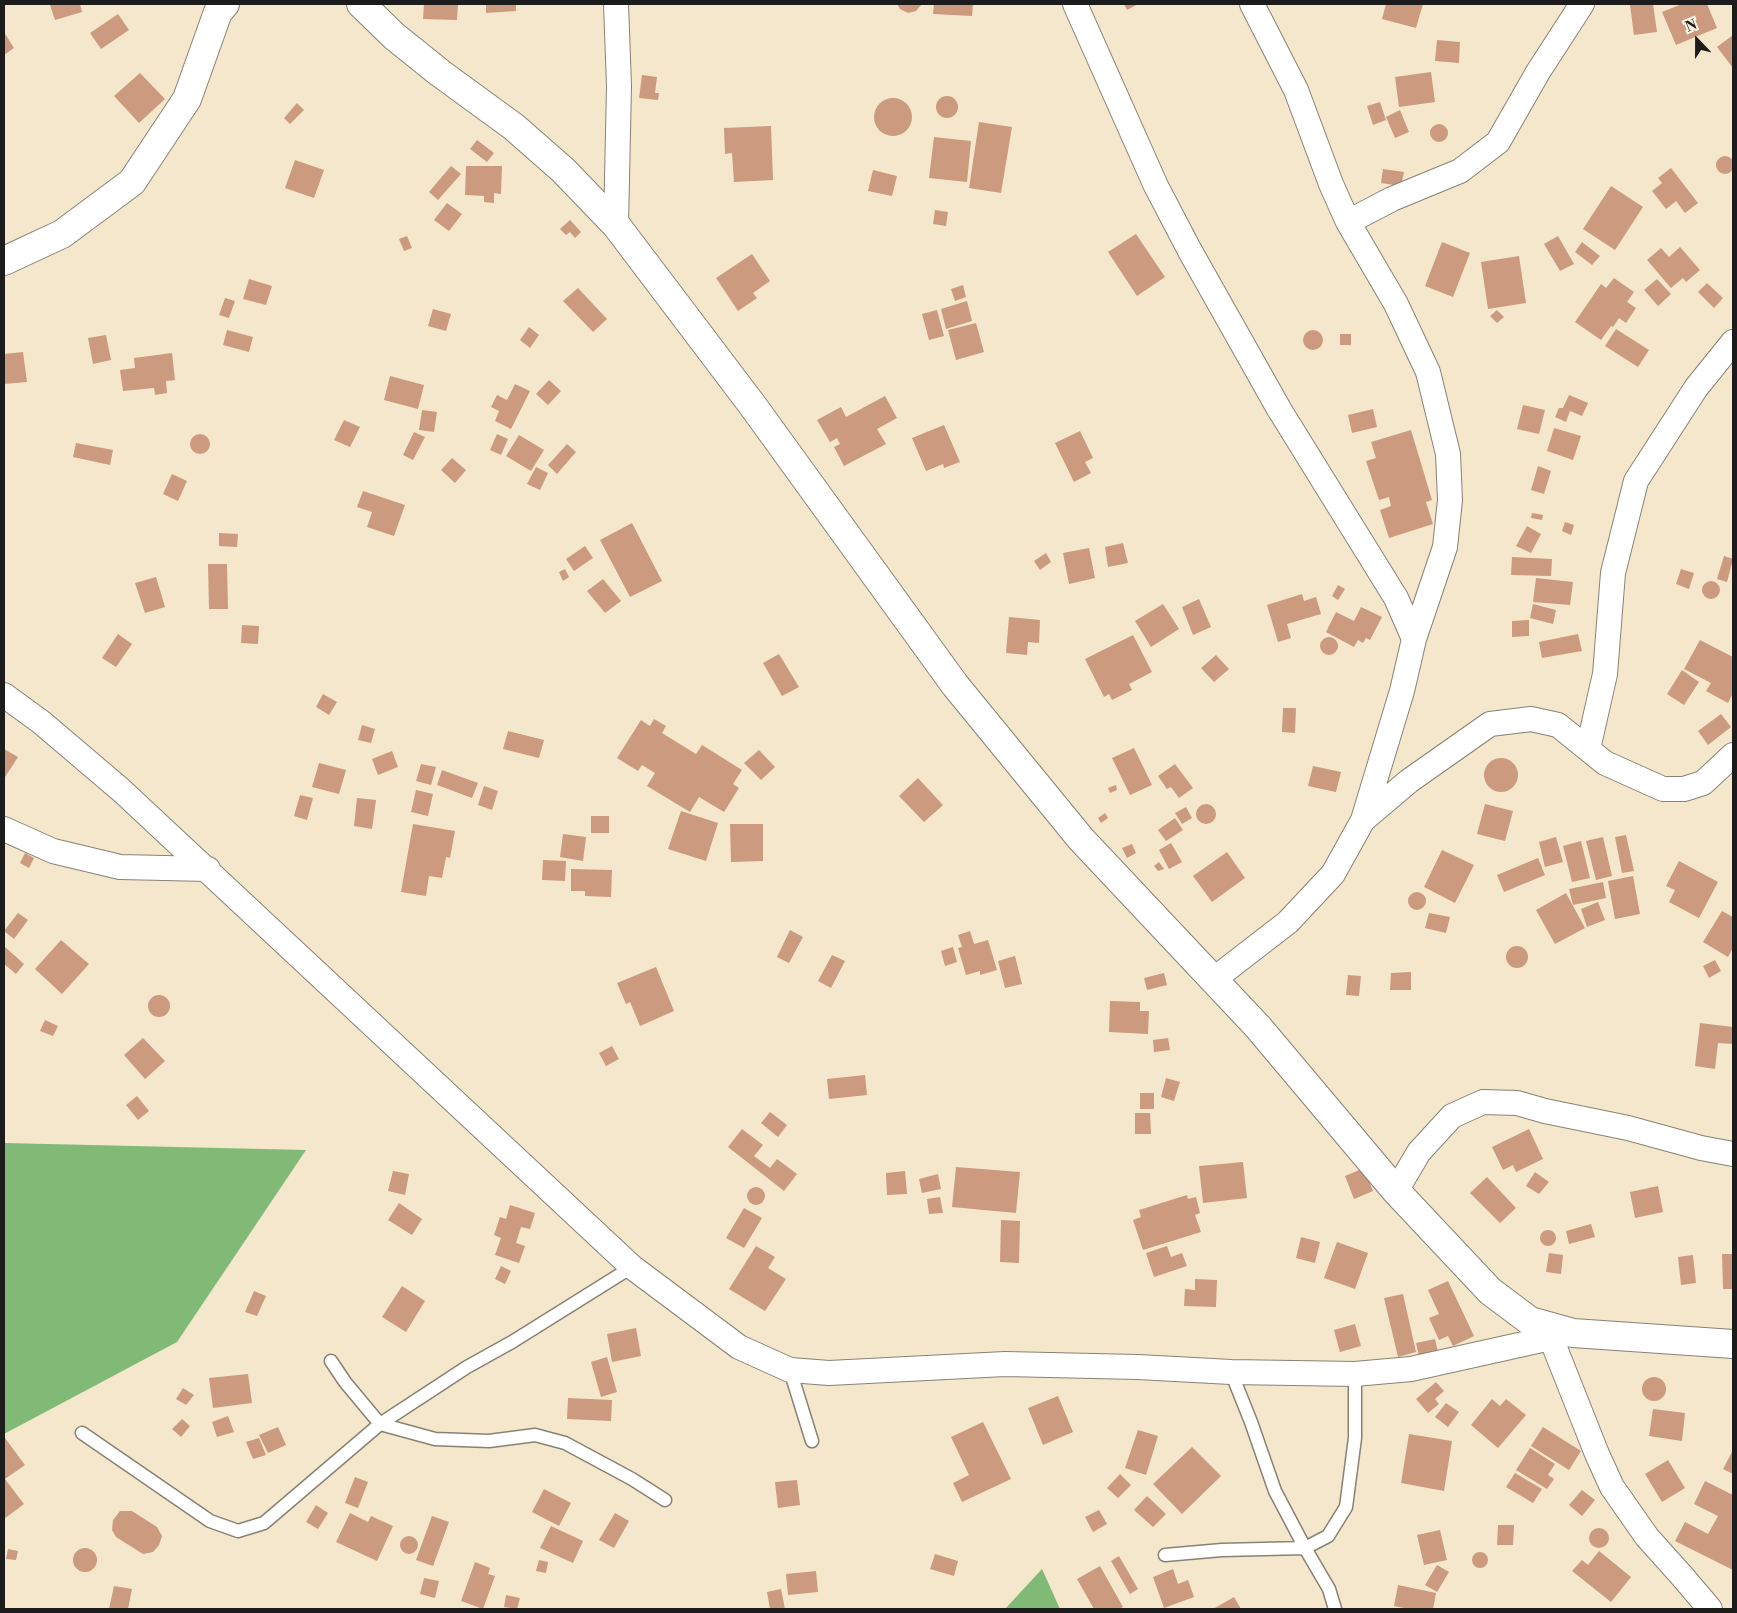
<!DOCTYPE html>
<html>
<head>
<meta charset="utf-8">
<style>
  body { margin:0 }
  #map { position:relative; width:1737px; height:1613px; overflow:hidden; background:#f5e7cc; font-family:"Libre Bodoni",serif }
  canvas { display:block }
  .frame { position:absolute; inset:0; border:5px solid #1c1c1c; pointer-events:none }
  .north { position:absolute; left:1672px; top:15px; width:50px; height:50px; -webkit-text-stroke:4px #fcf5e5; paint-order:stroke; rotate:338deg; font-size:14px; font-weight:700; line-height:20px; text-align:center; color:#1c1c1c }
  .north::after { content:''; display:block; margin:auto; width:18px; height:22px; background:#1c1c1c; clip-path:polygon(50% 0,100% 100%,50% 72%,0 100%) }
</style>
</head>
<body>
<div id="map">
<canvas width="1737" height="1613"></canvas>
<div class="frame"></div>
<div class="north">N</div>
</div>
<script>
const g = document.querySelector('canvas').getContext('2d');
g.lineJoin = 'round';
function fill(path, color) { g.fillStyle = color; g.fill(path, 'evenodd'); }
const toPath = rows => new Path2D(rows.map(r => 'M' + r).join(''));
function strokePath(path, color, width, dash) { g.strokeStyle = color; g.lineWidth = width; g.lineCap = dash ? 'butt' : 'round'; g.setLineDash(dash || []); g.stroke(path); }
const forest = toPath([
  [4,1143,306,1150,177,1342,4,1434],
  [1042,1569,1060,1609,1005,1609]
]);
const building = toPath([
  [56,4,80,4,82,12,55,20,50,5],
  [424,4,458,4,457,20,423,19],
  [486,4,516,4,516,11,486,13],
  [897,4,922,4,916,11,908,13,900,9],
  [934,4,973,4,972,16,933,14],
  [1124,4,1138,4,1127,10],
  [1386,4,1423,4,1416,28,1382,19],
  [1638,4,1653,4,1657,32,1634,35,1630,5],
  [1682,4,1707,4,1717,28,1676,45,1662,12],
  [118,14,129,30,101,49,90,33],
  [4,32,14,48,4,55],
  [1733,35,1733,68,1717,47],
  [1437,40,1460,42,1459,63,1435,61],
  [1431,72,1435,102,1399,107,1395,77],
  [140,73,165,99,139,123,114,96],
  [642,75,657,77,655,93,659,93,658,100,639,98],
  '936 107a11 11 0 1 1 22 0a11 11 0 1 1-22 0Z',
  '874 117a19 19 0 1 1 38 0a19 19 0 1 1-38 0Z',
  [1380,102,1386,120,1373,125,1367,106],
  [297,103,304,110,290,124,284,118],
  [1400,110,1409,132,1395,138,1386,117],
  [979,122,1012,127,1001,193,969,188],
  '1430 133a9 9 0 1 1 18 0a9 9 0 1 1-18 0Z',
  [771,126,773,180,734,182,732,153,725,154,724,128],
  [934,137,971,141,967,182,929,178],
  [477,140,494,153,487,162,470,149],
  '1716 165a9 9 0 1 1 18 0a9 9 0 1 1-18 0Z',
  [295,160,324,170,314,198,285,188],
  [451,166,461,174,438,200,429,192],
  [466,166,502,166,501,194,494,193,494,203,484,202,484,196,465,195],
  [1671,168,1698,203,1685,213,1676,201,1666,209,1652,191,1662,183,1658,178],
  [1383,169,1404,172,1401,186,1381,183],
  [873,170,897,176,892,196,868,191],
  [1611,186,1643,207,1615,250,1583,229],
  [447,203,462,214,449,231,434,220],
  [935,210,948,212,946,226,933,224],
  [570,220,581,232,575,238,570,232,566,235,560,229],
  [1136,234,1165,277,1137,296,1108,252],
  [407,236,412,248,404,251,399,239],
  [1558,236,1574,264,1560,271,1544,244],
  [1442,242,1470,253,1453,297,1425,286],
  [1582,242,1600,256,1592,265,1575,252],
  [1680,247,1700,270,1686,282,1683,278,1671,288,1647,260,1661,248,1669,257],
  [752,254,770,281,753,293,757,298,738,311,716,278],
  [1519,256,1526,303,1488,309,1481,262],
  [1614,278,1634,292,1627,302,1636,308,1626,323,1619,318,1613,327,1611,326,1601,340,1575,322,1601,284,1606,288],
  [249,279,272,286,266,305,243,299],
  [1657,279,1671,294,1658,306,1644,290],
  [1707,283,1723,298,1714,308,1698,292],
  [963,285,966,297,955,301,951,289],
  [578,288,607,319,593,332,563,301],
  [225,298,235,301,229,318,219,315],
  [967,301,972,321,946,329,941,309],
  [433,309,451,314,446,331,428,326],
  [937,310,944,336,929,340,922,314],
  [1497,310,1504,317,1497,323,1490,316],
  [976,323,984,352,956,360,948,330],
  [529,327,539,335,530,348,520,340],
  [1616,329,1649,350,1638,367,1605,346],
  [227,330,253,337,249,352,223,345],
  '1303 340a10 10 0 1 1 20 0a10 10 0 1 1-20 0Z',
  [1340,334,1351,334,1351,345,1340,345],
  [106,335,111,360,93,364,88,338],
  [23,352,27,382,4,384,4,354],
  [172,353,175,380,166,381,167,393,155,395,154,388,123,391,120,370,135,368,134,358],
  [390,376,424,385,418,409,384,400],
  [549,380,561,391,548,405,536,394],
  [515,384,530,391,511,429,495,421,499,411,491,407,497,395,507,400],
  [1569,395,1588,403,1582,416,1570,411,1566,422,1555,417,1559,408,1563,408],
  [885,396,897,418,877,429,886,444,844,466,834,447,840,444,837,438,830,442,817,420,841,407,846,417],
  [1523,405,1545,410,1539,434,1517,429],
  [1373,409,1377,427,1352,433,1348,415],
  [422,410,437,412,434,432,419,430],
  [344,420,360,427,350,447,334,440],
  [944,425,960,462,944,468,943,464,926,471,912,438],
  [1554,428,1581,436,1573,460,1547,451],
  [1411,430,1432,500,1426,502,1433,524,1389,538,1380,510,1391,506,1389,497,1379,500,1366,461,1376,458,1371,442],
  [1080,431,1093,458,1085,462,1091,473,1074,482,1055,443],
  [414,432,425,437,413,460,403,455],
  [497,434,508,439,501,455,490,450],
  '190 444a10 10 0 1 1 20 0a10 10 0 1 1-20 0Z',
  [519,435,544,450,531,471,506,456],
  [76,443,113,450,110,465,73,457],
  [567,444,576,452,557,474,548,465],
  [452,458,466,470,455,483,441,470],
  [1538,466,1551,471,1544,494,1531,490],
  [536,467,548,473,540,490,527,484],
  [172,474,187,481,178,501,163,494],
  [363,491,405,505,394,536,367,527,372,512,357,507],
  [1532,513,1543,515,1542,520,1531,518],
  [1565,522,1574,525,1571,535,1562,531],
  [632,523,662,581,630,597,600,540],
  [1527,526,1541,534,1531,553,1516,546],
  [219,533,238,534,237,547,219,546],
  [1123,543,1128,563,1108,567,1105,547],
  [585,546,593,558,574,571,566,559],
  [1089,548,1095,578,1069,584,1063,553],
  [1046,553,1051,562,1040,570,1034,561],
  [1724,556,1733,559,1727,582,1717,579],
  [1512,557,1552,559,1551,576,1511,575],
  [208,564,227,564,228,609,209,609],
  [565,569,569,577,563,581,559,572],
  [1681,569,1694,573,1689,589,1676,584],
  [156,577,165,607,145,613,135,583],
  [1536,578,1573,582,1570,605,1533,602],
  [603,579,621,601,605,613,587,591],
  '1702 590a9 9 0 1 1 18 0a9 9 0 1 1-18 0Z',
  [1338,585,1345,589,1338,600,1332,596],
  [1302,594,1304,601,1316,597,1321,614,1287,624,1291,638,1278,642,1267,605],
  [1199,599,1211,627,1193,635,1182,607],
  [1163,604,1179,629,1151,647,1135,621],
  [1533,604,1556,610,1553,624,1530,618],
  [1361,607,1382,617,1370,640,1366,638,1363,643,1358,640,1354,647,1326,632,1336,612,1354,621],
  [1009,617,1040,620,1039,643,1028,642,1027,655,1006,653],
  [1529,620,1529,636,1512,637,1512,621],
  [242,625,259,626,258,644,241,643],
  [118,634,132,644,116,667,102,658],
  [1578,634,1582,651,1542,658,1539,642],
  [1133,635,1152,672,1129,684,1132,690,1112,700,1109,694,1104,697,1085,659],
  '1320 646a9 9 0 1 1 18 0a9 9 0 1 1-18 0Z',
  [1700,640,1733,657,1733,693,1728,703,1706,691,1711,683,1684,669],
  [779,654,799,687,782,696,763,663],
  [1216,655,1229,669,1214,682,1201,668],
  [1682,670,1699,682,1684,705,1667,694],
  [323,694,337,702,329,715,316,707],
  [1283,708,1296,708,1295,733,1282,732],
  [1721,714,1731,727,1708,745,1698,731],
  [654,719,666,726,662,733,696,754,702,745,742,770,733,784,739,788,724,812,699,797,690,812,647,786,655,773,642,765,638,771,617,758,641,720,650,726],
  [362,725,375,729,371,743,358,740],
  [508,731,544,740,539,758,503,749],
  [1134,748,1152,785,1130,795,1112,758],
  [4,749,18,757,5,777,4,776],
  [759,750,775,767,761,780,744,763],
  [392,751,398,767,378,775,372,759],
  '1484 775a17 17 0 1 1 34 0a17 17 0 1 1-34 0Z',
  [319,763,346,770,339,794,312,787],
  [421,764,436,767,431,785,416,781],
  [1175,764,1193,788,1179,798,1171,787,1167,789,1158,776],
  [1313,766,1341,772,1336,792,1308,786],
  [442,770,478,783,472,798,437,785],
  [918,778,943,805,924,822,899,796],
  [1116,785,1117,790,1110,793,1108,788],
  [484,786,498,791,492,810,478,805],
  [416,790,433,794,428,816,411,812],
  [300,795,313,798,307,820,294,816],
  [357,798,376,800,372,829,354,826],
  [1485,804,1513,811,1505,841,1477,834],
  '1196 814a10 10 0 1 1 20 0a10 10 0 1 1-20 0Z',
  [1186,807,1192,818,1182,824,1175,813],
  [681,811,718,823,706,861,668,849],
  [1105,813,1108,818,1101,823,1098,818],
  [591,816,609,816,609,833,591,833],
  [1175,818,1183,830,1166,841,1158,830],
  [413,824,455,831,450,858,446,857,442,878,429,876,426,896,401,892],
  [730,824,763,824,763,861,731,862],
  [563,834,586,837,583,861,560,857],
  [1626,835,1634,871,1622,873,1615,837],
  [1556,837,1563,862,1545,867,1539,842],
  [1603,837,1612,876,1596,880,1586,841],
  [1581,841,1590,878,1572,882,1563,846],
  [1171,843,1182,862,1169,869,1159,850],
  [1132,844,1136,853,1127,858,1122,848],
  [1442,850,1474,865,1455,903,1424,887],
  [1227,852,1245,878,1212,902,1193,876],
  [25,853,34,858,29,868,20,863],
  [1538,858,1545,875,1504,892,1497,875],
  [543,860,566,861,565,881,542,880],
  [1679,861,1718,882,1699,918,1669,902,1675,890,1666,886],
  [1159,862,1164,869,1158,871,1154,866],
  [571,869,612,870,611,897,585,896,585,891,571,891],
  [1633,876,1640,914,1615,919,1608,881],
  [1603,882,1606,898,1573,905,1569,889],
  '1408 901a9 9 0 1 1 18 0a9 9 0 1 1-18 0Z',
  [1566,893,1585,928,1555,944,1536,910],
  [1598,902,1605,920,1587,927,1581,909],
  [1722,911,1733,917,1733,948,1728,957,1703,942],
  [18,913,28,920,14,939,4,931],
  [1429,913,1450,917,1446,933,1425,928],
  [790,930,803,937,789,963,777,957],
  [970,931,974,944,988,940,997,970,980,975,980,971,966,975,958,948,962,947,958,935],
  [61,940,89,964,62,994,35,969],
  [4,946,24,964,16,974,4,964],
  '1506 957a11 11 0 1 1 22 0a11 11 0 1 1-22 0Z',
  [953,947,957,962,945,966,941,951],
  [832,955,845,961,831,988,818,981],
  [1015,956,1022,984,1005,988,998,961],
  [1715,960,1721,971,1709,978,1703,966],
  [656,967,674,1011,640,1026,630,1002,626,1004,617,983],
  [1411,972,1411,990,1390,990,1391,973],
  [1164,973,1167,985,1147,990,1144,978],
  [1348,975,1361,976,1359,996,1346,995],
  '148 1006a11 11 0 1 1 22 0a11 11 0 1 1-22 0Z',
  [1110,1001,1140,1002,1140,1011,1149,1011,1148,1034,1109,1032],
  [45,1020,58,1026,53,1036,40,1031],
  [1700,1023,1733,1027,1733,1044,1718,1043,1715,1069,1695,1066],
  [143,1038,165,1061,145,1079,124,1055],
  [1168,1038,1170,1050,1154,1052,1153,1040],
  [612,1046,619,1059,606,1066,599,1053],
  [865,1075,867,1095,829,1099,827,1079],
  [1166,1078,1180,1082,1174,1101,1161,1097],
  [1140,1093,1154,1093,1154,1109,1140,1109],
  [137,1096,149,1111,138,1120,126,1105],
  [770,1112,787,1125,778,1137,761,1123],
  [1135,1113,1150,1113,1151,1134,1135,1134],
  [742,1129,763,1145,754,1156,770,1168,777,1159,797,1174,784,1191,728,1147],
  [1529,1129,1543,1159,1516,1172,1513,1165,1503,1170,1492,1147],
  [1243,1162,1247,1198,1203,1203,1199,1166],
  [956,1167,1020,1172,1016,1213,952,1207],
  [1364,1168,1373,1191,1354,1199,1345,1176],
  [393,1171,409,1174,405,1195,388,1191],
  [905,1171,907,1194,887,1195,886,1173],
  [1535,1172,1549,1182,1539,1194,1526,1186],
  [938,1174,941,1189,922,1193,919,1179],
  [1487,1177,1516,1208,1500,1223,1470,1193],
  [1658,1186,1663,1212,1635,1218,1630,1192],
  '747 1196a9 9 0 1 1 18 0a9 9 0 1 1-18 0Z',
  [1187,1195,1188,1199,1196,1197,1200,1213,1195,1215,1201,1232,1143,1250,1133,1220,1141,1217,1139,1210],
  [940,1197,943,1213,929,1214,927,1199],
  [399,1203,422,1219,412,1235,388,1220],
  [510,1205,535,1213,530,1229,521,1227,516,1243,525,1246,519,1263,495,1255,501,1238,494,1235,500,1217,506,1219],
  [744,1208,762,1218,744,1248,726,1238],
  [1001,1220,1020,1221,1019,1263,1000,1262],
  [1591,1224,1595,1237,1569,1244,1566,1231],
  '1540 1238a8 8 0 1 1 16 0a8 8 0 1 1-16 0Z',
  [1301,1237,1320,1242,1315,1263,1296,1258],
  [1337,1242,1368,1253,1355,1289,1324,1278],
  [756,1246,775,1257,768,1268,786,1279,765,1311,729,1289],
  [1167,1246,1171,1257,1182,1253,1187,1266,1154,1277,1146,1253],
  [1549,1253,1563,1255,1561,1274,1546,1272],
  [1722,1254,1733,1254,1733,1289,1723,1289],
  [1693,1255,1696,1283,1681,1285,1678,1257],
  [501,1266,511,1271,505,1284,495,1279],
  [1195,1279,1217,1280,1216,1307,1184,1306,1185,1289,1195,1290],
  [1448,1281,1474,1336,1453,1346,1448,1336,1439,1340,1429,1318,1439,1314,1428,1290],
  [402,1286,425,1301,406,1332,382,1317],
  [254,1291,266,1296,257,1316,245,1312],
  [1403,1294,1416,1352,1398,1357,1384,1298],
  [1355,1324,1361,1346,1340,1352,1334,1330],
  [636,1328,641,1356,612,1362,607,1334],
  [1435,1339,1439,1357,1420,1361,1416,1343],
  [607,1357,617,1392,601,1397,591,1362],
  [248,1374,252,1403,213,1408,209,1378],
  '1642 1389a12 12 0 1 1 24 0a12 12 0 1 1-24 0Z',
  [1436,1382,1444,1391,1435,1399,1439,1404,1428,1413,1416,1399],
  [183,1388,194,1395,186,1405,176,1399],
  [1058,1396,1073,1432,1043,1445,1028,1408],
  [568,1398,612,1400,611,1421,567,1419],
  [1492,1399,1500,1406,1506,1399,1526,1415,1498,1448,1471,1425],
  [1446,1403,1459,1412,1448,1427,1435,1417],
  [1653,1409,1685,1413,1682,1441,1649,1436],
  [228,1416,234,1432,217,1437,212,1422],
  [182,1419,190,1426,181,1437,172,1429],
  [983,1422,1011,1479,962,1502,953,1483,969,1475,951,1437],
  [278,1427,286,1445,268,1453,259,1435],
  [1543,1427,1581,1451,1569,1470,1531,1446],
  [1138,1430,1158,1436,1146,1475,1125,1468],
  [1409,1434,1452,1441,1444,1491,1401,1483],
  [5,1438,25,1465,5,1479,24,1504,4,1519,4,1440],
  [259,1438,266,1455,253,1459,246,1442],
  [1192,1447,1221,1476,1182,1514,1153,1484],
  [1530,1448,1555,1464,1548,1475,1554,1479,1547,1489,1516,1470],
  [1733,1450,1733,1474,1723,1469],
  [1668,1460,1685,1488,1662,1502,1645,1474],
  [1515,1473,1542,1489,1533,1503,1506,1487],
  [1120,1474,1131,1485,1118,1498,1107,1488],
  [355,1477,368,1482,358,1508,345,1503],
  [797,1480,800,1505,778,1508,775,1482],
  [1705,1481,1733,1495,1733,1570,1675,1541,1685,1522,1708,1534,1718,1516,1694,1504],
  [544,1489,571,1503,559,1526,532,1512],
  [1582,1490,1595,1500,1582,1516,1569,1505],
  [1147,1496,1166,1514,1153,1527,1134,1510],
  [316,1505,328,1513,318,1529,306,1522],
  [1099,1510,1107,1524,1093,1532,1085,1517],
  [120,1511,132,1511,157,1527,162,1536,159,1545,153,1552,143,1554,116,1537,112,1530,113,1520],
  [350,1513,368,1522,371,1516,393,1526,377,1561,336,1542],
  [615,1513,629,1521,614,1548,599,1540],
  [432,1516,449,1522,433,1566,416,1560],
  [1498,1525,1514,1525,1513,1545,1497,1545],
  [551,1526,583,1541,573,1563,540,1548],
  '1589 1538a10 10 0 1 1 20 0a10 10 0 1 1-20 0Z',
  [1440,1530,1447,1560,1424,1565,1417,1535],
  '400 1545a9 9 0 1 1 18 0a9 9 0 1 1-18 0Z',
  '73 1560a12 12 0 1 1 24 0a12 12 0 1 1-24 0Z',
  [8,1549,18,1551,16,1560,6,1559],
  [1599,1551,1631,1577,1611,1602,1572,1571,1582,1560,1588,1565],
  '1472 1560a8 8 0 1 1 16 0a8 8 0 1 1-16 0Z',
  [935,1554,958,1561,954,1576,930,1569],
  [1119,1556,1138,1589,1130,1594,1111,1561],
  [539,1560,548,1562,546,1573,536,1571],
  [475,1562,490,1568,488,1574,495,1576,483,1609,461,1601],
  [1437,1565,1449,1572,1437,1592,1425,1585],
  [1100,1566,1123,1607,1119,1609,1094,1609,1077,1579],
  [1173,1569,1178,1584,1188,1580,1194,1597,1164,1608,1153,1577],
  [816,1571,818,1592,788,1595,786,1574],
  [424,1578,439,1581,435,1598,420,1594],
  [1398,1585,1436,1593,1433,1609,1409,1609,1394,1606],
  [114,1586,132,1589,128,1609,109,1609],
  [781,1589,785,1609,770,1609,767,1592],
  [506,1595,520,1598,517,1609,504,1607],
  [1234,1597,1241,1609,1213,1609]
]);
const service = toPath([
  [331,1361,345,1382,380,1424,467,1367,512,1342,632,1267],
  [790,1370,812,1441],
  [1231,1372,1251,1422,1275,1491,1305,1548,1328,1536,1346,1507,1355,1438,1355,1374],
  [82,1433,210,1521,238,1531,264,1523,380,1424,435,1439,489,1441,535,1435,565,1443,632,1479,665,1500],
  [1165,1555,1222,1550,1305,1548,1329,1589,1335,1609]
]);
const minor = toPath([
  [1075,4,1156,186,1190,251,1279,409,1396,598,1414,639,1402,691,1363,820,1333,874,1288,922,1213,980],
  [1252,4,1296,90,1331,184,1348,222,1396,304,1428,372,1448,454,1450,500,1445,547,1414,639],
  [1348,222,1392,199,1460,171,1498,142,1538,72,1582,4],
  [616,225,619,86,616,4],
  [4,695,41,722,121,790,632,1267,739,1347,790,1370,829,1373,1005,1364,1138,1367,1231,1372,1355,1374,1411,1369,1573,1333],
  [1588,749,1605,674,1613,573,1636,481,1696,388,1733,342],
  [1363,820,1409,781,1490,724,1531,719,1558,725,1605,763,1663,789,1684,789,1703,783,1733,755],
  [4,829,53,851,120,867,208,869],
  [1396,1191,1419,1152,1452,1116,1483,1102,1517,1103,1545,1111,1628,1128,1701,1148,1733,1154],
  [1551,1338,1597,1454,1612,1487,1647,1537,1682,1576,1710,1609]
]);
const tertiary = toPath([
  [361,4,394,36,440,73,514,127,563,170,616,225,753,406,955,685,1081,839,1258,1027,1396,1191,1490,1291,1530,1321,1573,1333,1733,1344],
  [4,261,62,234,132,182,187,99,218,12,225,4]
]);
fill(forest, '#81b976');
fill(building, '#cc9a7e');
strokePath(service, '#888274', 15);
strokePath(minor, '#888274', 26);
strokePath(tertiary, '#888274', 30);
strokePath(service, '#fff', 12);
strokePath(minor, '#fff', 24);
strokePath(tertiary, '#fff', 28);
</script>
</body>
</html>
